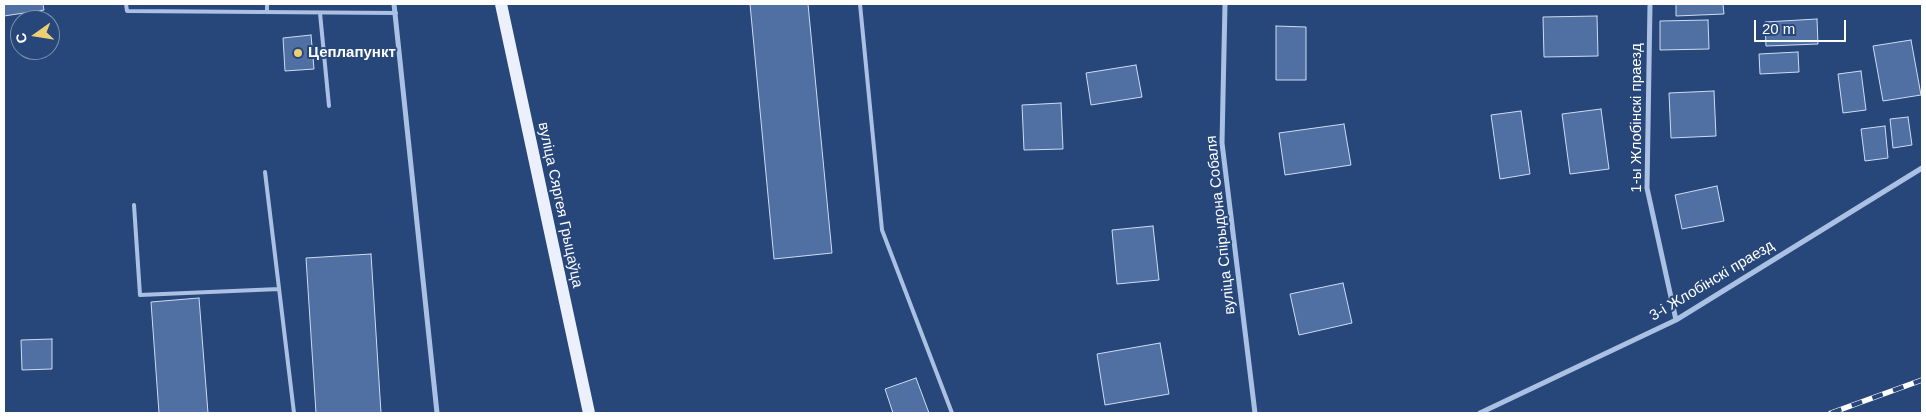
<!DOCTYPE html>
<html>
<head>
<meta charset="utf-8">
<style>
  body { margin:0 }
  #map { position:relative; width:1926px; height:417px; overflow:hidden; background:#27477a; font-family:Helvetica,sans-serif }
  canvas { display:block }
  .frame { position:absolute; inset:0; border:5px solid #fff; pointer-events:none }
  .north { position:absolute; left:10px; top:10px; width:50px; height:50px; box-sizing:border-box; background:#27477a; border:1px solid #7d91af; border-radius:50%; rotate:257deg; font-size:14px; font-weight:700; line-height:20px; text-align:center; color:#fff }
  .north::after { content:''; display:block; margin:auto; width:18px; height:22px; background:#ebcf72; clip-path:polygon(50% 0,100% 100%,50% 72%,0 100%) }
  .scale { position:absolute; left:1754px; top:20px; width:92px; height:22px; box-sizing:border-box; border:2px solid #fff; border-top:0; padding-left:6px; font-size:15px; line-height:18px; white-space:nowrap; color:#fff; -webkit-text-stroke:4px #27477a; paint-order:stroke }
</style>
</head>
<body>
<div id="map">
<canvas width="1926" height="417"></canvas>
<div class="frame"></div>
<div class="north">С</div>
<div class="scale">20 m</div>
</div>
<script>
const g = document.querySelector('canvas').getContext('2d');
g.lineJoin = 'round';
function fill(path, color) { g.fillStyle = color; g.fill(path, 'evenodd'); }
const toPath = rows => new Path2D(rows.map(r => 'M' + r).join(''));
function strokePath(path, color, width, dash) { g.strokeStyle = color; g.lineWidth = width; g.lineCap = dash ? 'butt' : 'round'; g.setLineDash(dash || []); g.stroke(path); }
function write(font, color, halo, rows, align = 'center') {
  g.font = font + ' Helvetica,sans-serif'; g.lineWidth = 4; g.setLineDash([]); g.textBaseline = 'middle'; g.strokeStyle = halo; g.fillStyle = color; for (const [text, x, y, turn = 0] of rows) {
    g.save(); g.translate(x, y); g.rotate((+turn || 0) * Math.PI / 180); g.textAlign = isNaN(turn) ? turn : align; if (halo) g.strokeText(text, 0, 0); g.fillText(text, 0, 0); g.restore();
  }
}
const building = toPath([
  [4,4,43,4,44,10,4,16,4,4],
  [750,4,808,4,832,253,774,259,750,4],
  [1676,4,1723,4,1724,14,1676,16,1676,4],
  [1597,16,1598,56,1544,57,1543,17,1597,16],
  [1817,19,1818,44,1766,46,1765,22,1817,19],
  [1708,20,1709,49,1660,50,1660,21,1708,20],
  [1276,26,1306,27,1306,80,1276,80,1276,26],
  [311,35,314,69,285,71,283,38,311,35],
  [1911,40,1921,95,1883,101,1873,46,1911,40],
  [1798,52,1799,72,1760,74,1759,54,1798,52],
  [1136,65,1142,97,1091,105,1086,73,1136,65],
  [1861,71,1866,110,1843,113,1838,74,1861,71],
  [1714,91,1716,136,1671,138,1669,93,1714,91],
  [1061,103,1063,149,1024,150,1022,105,1061,103],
  [1601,109,1609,169,1570,174,1562,114,1601,109],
  [1521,111,1530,174,1500,179,1491,115,1521,111],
  [1908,117,1912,145,1893,148,1890,119,1908,117],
  [1344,124,1351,165,1285,175,1279,133,1344,124],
  [1885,126,1888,158,1865,161,1861,129,1885,126],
  [1717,186,1724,221,1682,229,1675,195,1717,186],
  [1153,226,1159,280,1117,284,1112,230,1153,226],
  [371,254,381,413,316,413,306,258,371,254],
  [1343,283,1352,323,1299,335,1290,294,1343,283],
  [199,298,208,413,159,413,151,302,199,298],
  [52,339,52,369,22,370,21,340,52,339],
  [1160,343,1169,394,1105,405,1097,354,1160,343],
  [916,378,929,413,893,413,885,389,916,378]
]);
const service = toPath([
  [126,4,127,11,396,13],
  [267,4,267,12],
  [860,4,882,230,952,413],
  [320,13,329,106],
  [265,172,294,413],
  [134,205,140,295,279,289]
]);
const minor = toPath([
  [394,4,437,413],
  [1225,4,1222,143,1255,413],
  [1650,4,1647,188,1676,320],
  [1480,413,1676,320,1922,168]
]);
const primary = toPath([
  [501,4,589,413]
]);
const rail = toPath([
  [1831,413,1922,380]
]);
const markers = [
  [298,53,5,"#ebcf72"]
];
const poiNames = [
  ["Цеплапункт",308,53]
];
const streetNames = [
  ["1-ы Жлобінскі праезд",1637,118,-90],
  ["вуліца Сяргея Грыцаўца",560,205,78],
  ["вуліца Спірыдона Собаля",1221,225,-96],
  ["3-і Жлобінскі праезд",1712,281,-31]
];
fill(building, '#5070a3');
strokePath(building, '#cedcf3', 1);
strokePath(service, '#abc1e3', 4);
strokePath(minor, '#abc1e3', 5);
strokePath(primary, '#ebf0fc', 12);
strokePath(rail, '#fff', 5.5);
strokePath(rail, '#27477a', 4, [11]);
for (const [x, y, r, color] of markers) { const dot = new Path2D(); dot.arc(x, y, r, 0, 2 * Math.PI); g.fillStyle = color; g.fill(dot); strokePath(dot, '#27477a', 2); }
write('bold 15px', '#fff', '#27477a', poiNames, 'left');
write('15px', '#fff', '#27477a', streetNames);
</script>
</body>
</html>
